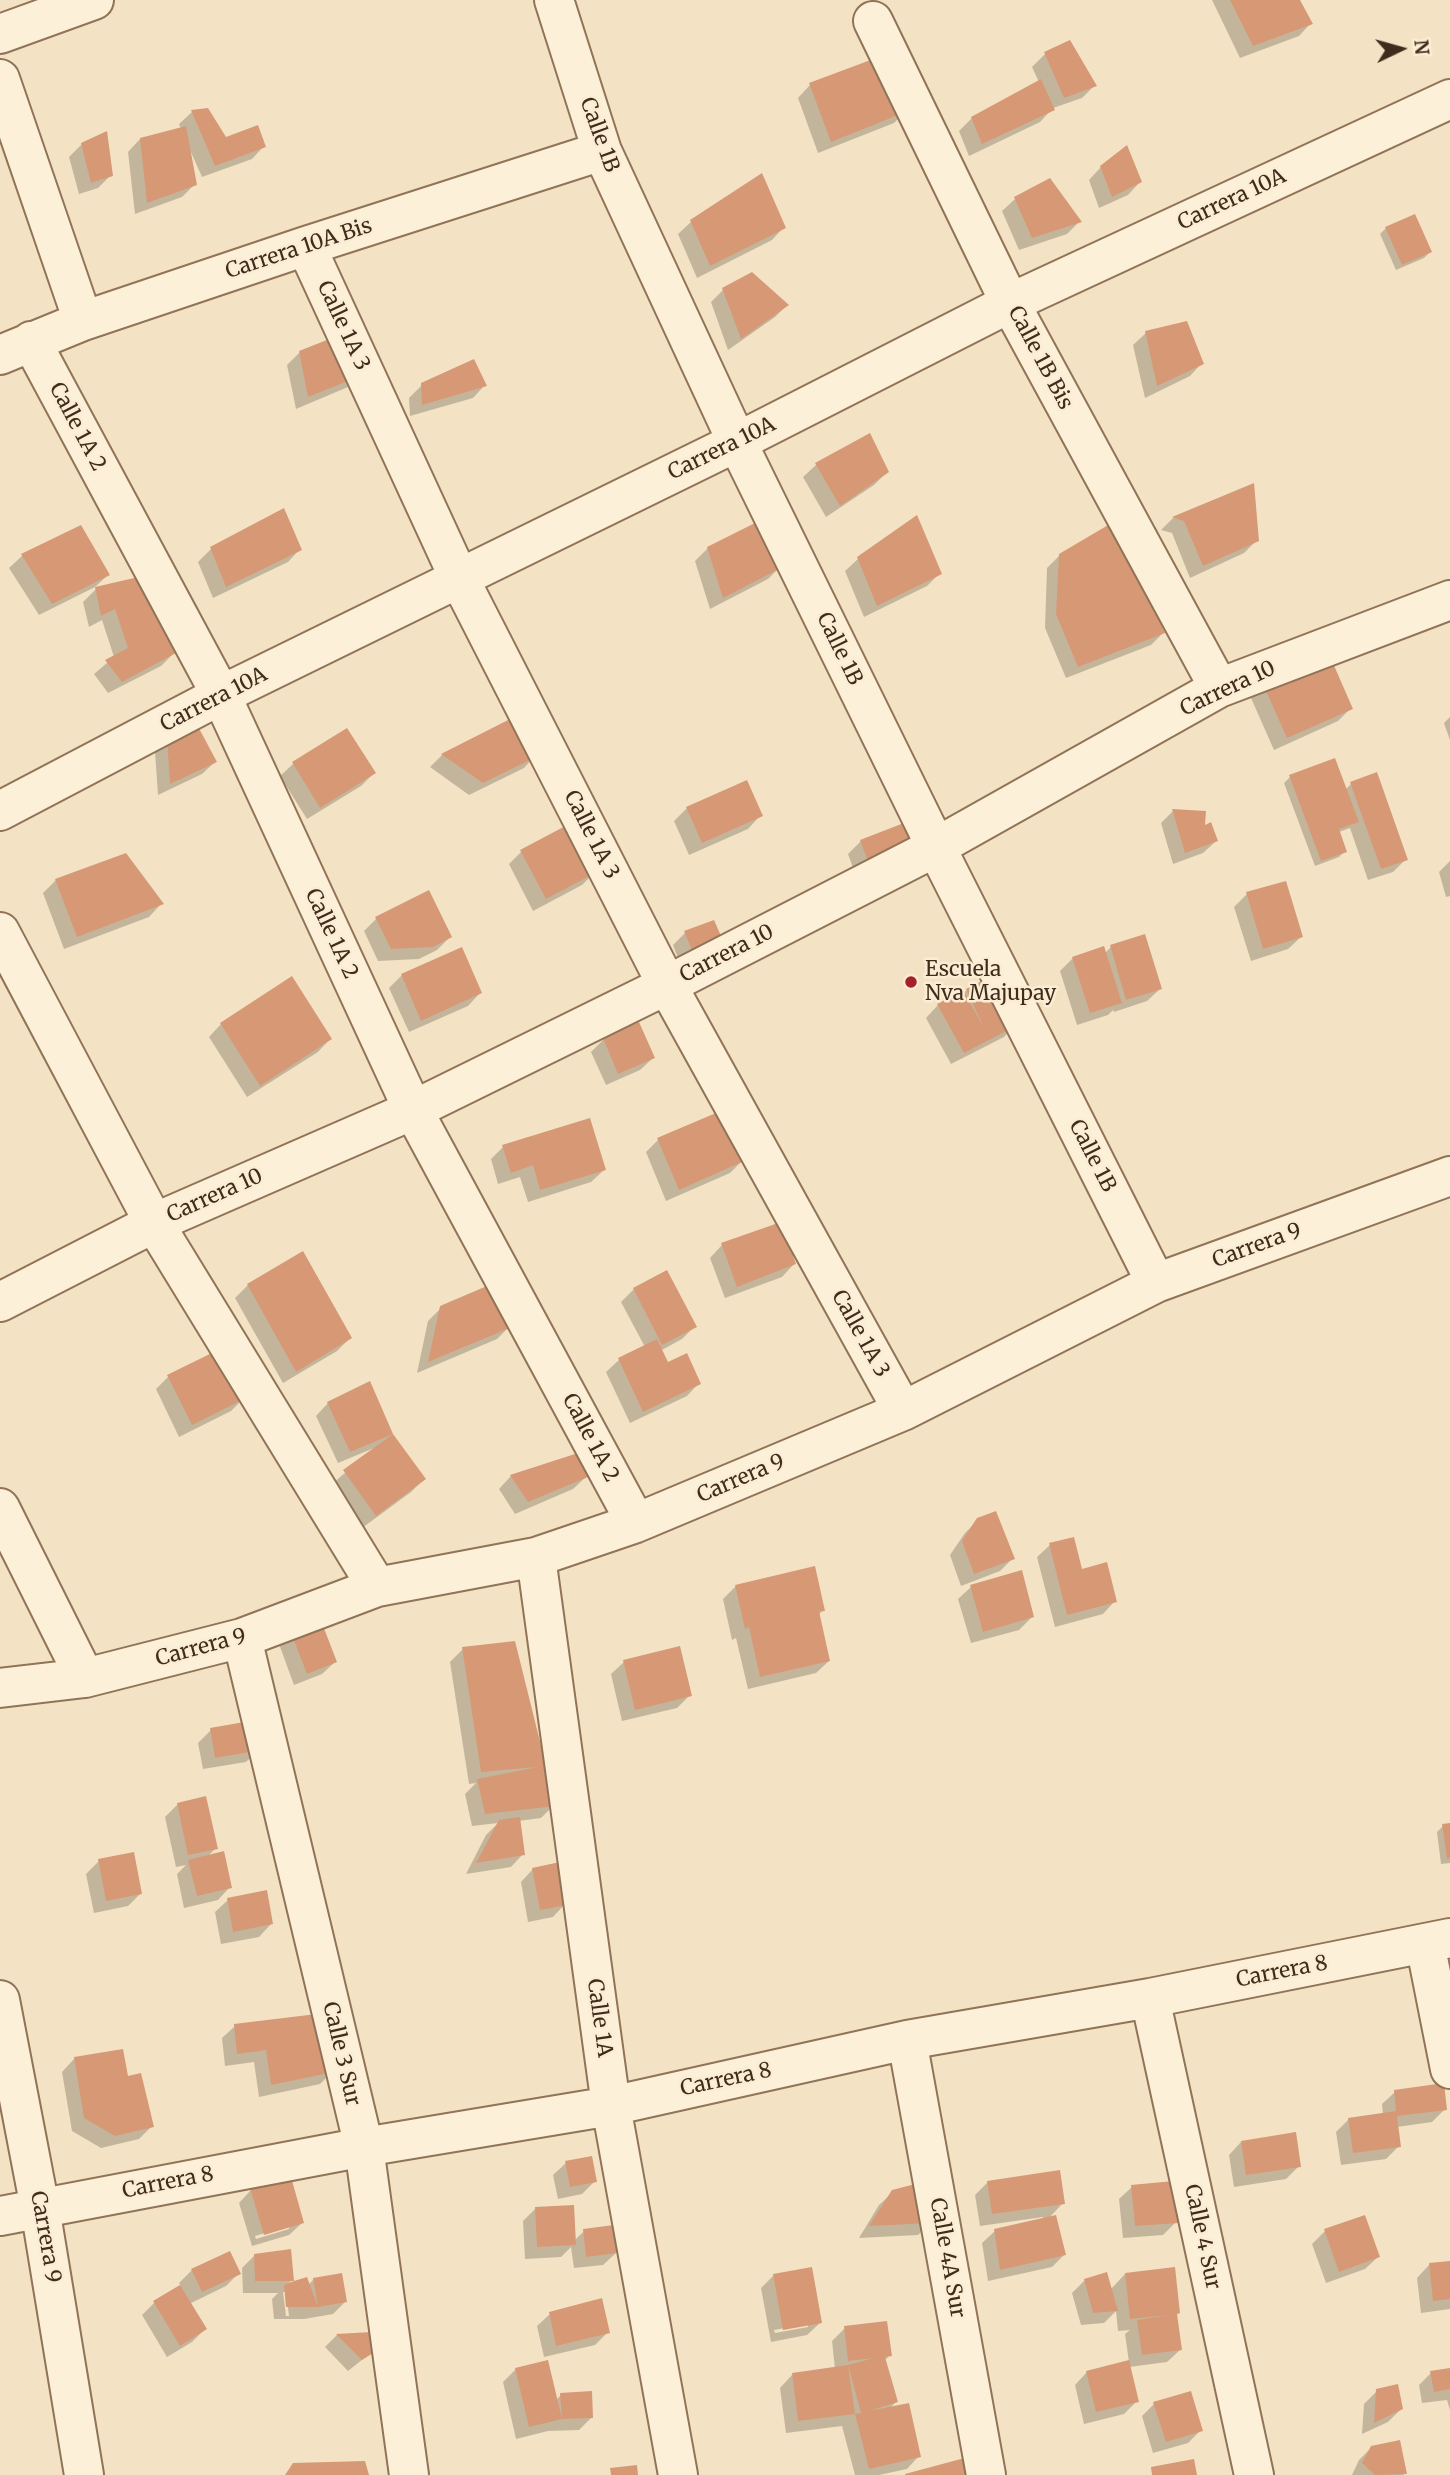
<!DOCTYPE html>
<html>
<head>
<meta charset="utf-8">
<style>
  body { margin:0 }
  #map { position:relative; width:1450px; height:2475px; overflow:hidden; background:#f3e3c4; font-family:Merriweather,serif }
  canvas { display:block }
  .north { position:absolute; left:1366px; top:14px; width:70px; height:70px; -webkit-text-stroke:5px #faedd4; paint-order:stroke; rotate:85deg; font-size:19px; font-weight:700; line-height:28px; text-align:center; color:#3f2c1d }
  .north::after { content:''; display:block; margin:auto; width:24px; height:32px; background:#3f2c1d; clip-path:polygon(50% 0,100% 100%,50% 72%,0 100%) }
</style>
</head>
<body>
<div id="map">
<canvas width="1450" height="2475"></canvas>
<div class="north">N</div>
</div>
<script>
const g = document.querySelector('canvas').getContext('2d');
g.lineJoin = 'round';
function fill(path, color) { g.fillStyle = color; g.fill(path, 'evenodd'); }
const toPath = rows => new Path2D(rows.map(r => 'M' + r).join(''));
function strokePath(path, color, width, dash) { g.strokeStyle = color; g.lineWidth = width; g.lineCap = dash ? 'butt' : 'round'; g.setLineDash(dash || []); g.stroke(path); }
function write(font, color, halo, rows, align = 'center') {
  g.font = font + ' Merriweather,serif'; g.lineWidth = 5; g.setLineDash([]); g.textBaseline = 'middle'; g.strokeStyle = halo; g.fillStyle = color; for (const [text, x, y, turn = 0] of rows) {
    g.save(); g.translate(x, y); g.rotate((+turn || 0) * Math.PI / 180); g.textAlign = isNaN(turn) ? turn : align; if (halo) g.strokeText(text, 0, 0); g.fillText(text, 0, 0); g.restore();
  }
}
const shadow = toPath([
  [1212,0,1298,0,1311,23,1299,36,1240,58],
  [1069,42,1095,85,1082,98,1053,108,1040,122,969,156,959,131,972,118,1039,82,1032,67,1045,54],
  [810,85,906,111,894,123,818,153,798,98],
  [207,110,225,140,264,146,252,159,202,177,190,150,195,184,182,197,135,214,128,152,140,139,181,129,179,124,192,112],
  [82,144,111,175,98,188,79,194,69,157],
  [1101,167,1140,182,1128,195,1099,208,1089,180],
  [1015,199,1079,222,1067,234,1019,250,1002,211],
  [691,222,784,227,772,240,697,278,678,234],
  [1386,228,1430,252,1424,258,1396,270,1380,234],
  [723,290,787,305,775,317,728,350,711,302],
  [1146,333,1202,363,1190,376,1145,398,1133,345],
  [300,352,360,375,348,387,296,409,287,365],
  [422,385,485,385,473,398,410,416,409,398],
  [869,436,887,472,874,485,826,517,803,477,816,465],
  [1252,486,1257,540,1244,553,1190,578,1172,533,1161,530,1173,518],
  [80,528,108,575,95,587,39,615,9,568,22,556],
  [708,548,781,566,768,579,710,609,695,561],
  [211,549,300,549,288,562,213,598,198,562],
  [1060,555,1163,633,1151,645,1066,678,1045,628,1047,568],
  [858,559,940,573,927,586,864,617,845,571],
  [96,589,174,653,161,666,108,693,94,674,114,657,102,620,89,627,83,602],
  [1264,685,1351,708,1338,721,1274,750,1251,698],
  [517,717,536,755,524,768,469,795,430,767,442,755],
  [1450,717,1450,740,1444,723],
  [347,730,374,773,361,786,307,819,280,776,293,764],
  [168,739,215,762,202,774,158,795,155,752],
  [1290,777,1345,790,1351,784,1406,859,1393,872,1368,880,1350,828,1339,832,1345,851,1339,857,1315,866,1284,783],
  [687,808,760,816,748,829,689,855,674,821],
  [1173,811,1203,827,1216,841,1203,853,1173,864,1161,823],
  [908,824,857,879,848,854,861,841],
  [521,852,595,872,582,885,533,911,509,864],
  [1450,861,1450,896,1446,897,1439,872],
  [56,880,161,904,149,917,64,949,43,893],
  [1247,894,1301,937,1288,949,1251,961,1234,907],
  [376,919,450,937,437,950,419,959,378,961,364,931],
  [713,922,681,966,673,945,685,933],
  [1111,947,1160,989,1147,1001,1114,1012,1113,1010,1108,1015,1077,1025,1060,971,1073,958,1105,953],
  [402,975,480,993,468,1006,409,1032,389,988],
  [994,977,1016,1024,1004,1037,951,1064,926,1018,938,1005],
  [221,1024,330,1039,318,1052,247,1097,209,1037],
  [604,1039,653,1058,640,1070,606,1085,591,1052],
  [658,1140,742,1161,730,1173,666,1201,646,1152],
  [503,1147,604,1170,591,1182,528,1202,520,1177,498,1184,491,1159],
  [722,1245,794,1264,782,1277,725,1298,710,1258],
  [666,1272,695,1326,682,1339,660,1351,667,1364,699,1383,687,1396,630,1423,606,1372,619,1360,645,1347,621,1302,634,1289],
  [248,1285,350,1338,337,1351,283,1383,235,1298],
  [441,1308,510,1326,497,1339,417,1373,428,1321],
  [168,1377,244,1398,231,1411,179,1437,156,1389],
  [369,1384,392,1435,424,1479,411,1492,362,1528,332,1484,374,1448,338,1463,316,1416,328,1403],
  [511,1476,586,1477,573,1489,515,1514,499,1489],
  [978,1520,1013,1558,1000,1571,961,1586,950,1555,965,1533],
  [1050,1545,1115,1601,1103,1614,1055,1627,1037,1557],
  [736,1586,823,1611,818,1615,829,1661,816,1673,748,1689,736,1638,732,1640,723,1599],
  [971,1587,1032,1617,1019,1630,971,1643,958,1599],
  [291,1631,335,1662,322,1674,294,1685,279,1644],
  [514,1643,554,1805,541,1818,518,1821,523,1854,511,1867,466,1874,486,1835,498,1823,472,1826,465,1794,476,1783,469,1784,450,1662,463,1649],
  [624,1662,690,1695,677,1708,622,1721,611,1674],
  [211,1730,259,1749,246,1762,203,1769,198,1743],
  [178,1804,216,1848,207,1857,230,1887,218,1900,184,1908,177,1874,186,1865,176,1867,165,1817],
  [1450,1825,1450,1863,1441,1864,1437,1832,1443,1826],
  [99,1861,140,1894,128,1906,94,1913,86,1874],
  [533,1869,565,1904,553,1917,528,1922,521,1882],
  [228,1900,271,1924,259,1937,221,1944,215,1912],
  [235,2026,333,2071,320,2084,259,2097,254,2062,225,2066,222,2038],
  [74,2059,127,2078,152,2126,139,2139,101,2148,72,2131,62,2072],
  [1395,2092,1445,2109,1432,2122,1397,2127,1399,2146,1386,2159,1341,2165,1336,2132,1349,2119,1383,2115,1382,2104],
  [1241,2142,1299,2166,1286,2179,1234,2187,1229,2155],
  [566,2163,595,2181,582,2194,558,2199,553,2175],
  [988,2182,1063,2203,1048,2219,1065,2254,1052,2267,988,2281,982,2243,995,2231,1043,2220,1043,2217,980,2226,975,2195],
  [1132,2187,1176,2222,1163,2235,1123,2238,1119,2199],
  [251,2190,302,2223,289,2235,252,2246,239,2203],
  [289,2226,289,2229,256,2239,255,2236],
  [893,2192,931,2222,918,2235,859,2238,879,2205],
  [536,2208,574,2241,584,2231,616,2253,603,2265,574,2268,571,2247,561,2257,525,2259,523,2221],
  [1325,2231,1378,2257,1365,2269,1326,2283,1312,2244],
  [255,2255,292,2280,287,2285,308,2285,314,2279,345,2302,333,2314,304,2319,274,2319,272,2299,278,2293,243,2293,242,2268],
  [283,2292,286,2292,289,2316,286,2316],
  [1450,2263,1450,2309,1421,2313,1417,2278,1429,2265],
  [192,2270,238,2274,226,2286,189,2304,205,2329,192,2342,167,2357,142,2315,154,2303,181,2287,179,2283],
  [1125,2274,1178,2313,1176,2315,1180,2350,1167,2362,1129,2367,1137,2401,1124,2414,1084,2424,1075,2385,1087,2372,1129,2362,1125,2334,1130,2330,1118,2331,1116,2311,1104,2323,1081,2325,1072,2293,1085,2280,1110,2290],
  [774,2275,820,2323,807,2335,771,2342,761,2288],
  [808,2324,808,2327,775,2333,774,2330],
  [550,2314,608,2332,595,2345,544,2357,537,2326],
  [845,2328,890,2355,884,2361,896,2402,889,2409,919,2456,907,2469,879,2475,855,2475,842,2426,786,2433,780,2388,792,2375,835,2369,832,2341],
  [370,2334,372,2352,348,2371,325,2347,337,2335],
  [516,2369,556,2400,561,2395,592,2417,579,2430,548,2431,516,2439,503,2382],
  [1450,2370,1450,2410,1447,2400,1422,2403,1419,2385,1431,2373],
  [1377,2391,1401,2409,1388,2422,1362,2434,1364,2404],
  [1154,2404,1201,2430,1188,2443,1153,2453,1142,2416],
  [1372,2447,1405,2473,1403,2475,1352,2475,1359,2460]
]);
const building = toPath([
  [1230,0,1300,0,1313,24,1253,46],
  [1070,40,1097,86,1064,98,1044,52],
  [884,55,908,111,831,142,809,83],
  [1041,79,1055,110,982,144,971,117],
  [208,108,226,137,258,125,266,147,215,166,191,110],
  [186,126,197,185,147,203,140,138],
  [107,131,113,176,91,183,81,143],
  [1127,145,1142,182,1112,197,1100,166],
  [762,173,786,228,710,266,690,220],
  [1050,178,1082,222,1032,238,1014,197],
  [1415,214,1432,252,1402,265,1385,227],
  [752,272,789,305,741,339,722,288],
  [1187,321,1204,364,1157,386,1145,331],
  [342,334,363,375,308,397,299,351],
  [474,359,487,386,422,405,421,383],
  [870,433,889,472,840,506,815,463],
  [1254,483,1259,541,1203,566,1184,521,1172,517],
  [284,508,302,550,226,587,210,547],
  [917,515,942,574,877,606,857,557],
  [759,521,783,567,723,598,707,547],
  [1115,521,1165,633,1078,667,1056,614,1059,554],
  [81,525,110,575,52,604,21,554],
  [143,576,176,653,122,682,105,660,128,648,115,609,101,616,95,587],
  [1329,654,1353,709,1287,738,1263,684],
  [518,715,538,756,483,783,441,754],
  [194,719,217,762,170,784,167,738],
  [347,728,376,773,320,808,292,762],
  [1335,758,1359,822,1339,829,1347,852,1321,861,1289,775],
  [1377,772,1408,860,1381,869,1350,782],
  [747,780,763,816,702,843,686,807],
  [1172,809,1206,811,1205,825,1211,822,1218,841,1185,853],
  [909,821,919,849,870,867,860,840],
  [571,823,597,872,546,899,520,850],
  [126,853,164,904,77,937,55,879],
  [1286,881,1303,937,1263,949,1246,892],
  [429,890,452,937,433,947,391,949,375,917],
  [714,920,724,943,694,955,684,931],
  [1145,934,1162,989,1126,1000,1110,945],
  [1104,946,1122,1003,1090,1013,1072,957],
  [462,947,482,993,421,1021,401,974],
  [994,975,1018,1025,964,1053,937,1004,963,990,984,1028,966,989],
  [292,976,332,1039,260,1086,220,1023],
  [639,1022,655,1058,618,1074,603,1038],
  [723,1110,744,1161,679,1190,657,1138],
  [590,1118,606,1170,540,1190,533,1165,511,1173,502,1145],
  [781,1222,796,1264,737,1287,721,1243],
  [303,1251,352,1338,296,1372,247,1284],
  [667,1270,697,1327,662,1345,633,1288],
  [494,1283,512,1327,428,1362,440,1306],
  [657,1339,668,1362,687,1353,701,1384,643,1412,618,1358],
  [222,1348,246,1398,192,1425,167,1375],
  [370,1381,393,1434,350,1452,327,1402],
  [393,1434,426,1479,376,1516,343,1470],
  [578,1453,588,1477,528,1502,510,1475],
  [996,1511,1015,1559,974,1574,962,1541,977,1518],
  [1074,1537,1082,1569,1107,1562,1117,1602,1067,1615,1049,1543],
  [815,1566,825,1611,819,1611,830,1661,760,1677,749,1627,745,1629,735,1585],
  [1022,1570,1034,1617,983,1632,970,1585],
  [320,1618,337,1662,307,1674,290,1630],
  [515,1641,556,1806,485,1814,477,1779,538,1767,481,1772,462,1647],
  [680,1646,692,1696,635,1710,623,1660],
  [256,1720,261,1750,215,1758,210,1728],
  [206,1796,218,1849,188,1855,177,1803],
  [520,1817,525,1855,476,1863,499,1820],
  [1450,1823,1450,1858,1447,1859,1442,1824],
  [224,1851,232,1888,197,1896,188,1860],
  [134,1852,142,1894,106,1901,98,1859],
  [560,1862,567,1905,540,1910,532,1868],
  [267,1890,273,1924,233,1932,227,1898],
  [325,2013,334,2072,271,2085,266,2050,237,2054,234,2024],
  [123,2049,128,2076,141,2073,154,2127,115,2136,84,2118,74,2057],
  [1444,2083,1447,2110,1397,2116,1401,2147,1353,2153,1348,2118,1396,2111,1394,2090],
  [1296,2132,1301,2167,1246,2175,1241,2141],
  [592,2156,597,2182,570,2187,565,2161],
  [1060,2170,1065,2204,992,2214,987,2181],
  [291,2177,304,2223,264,2235,250,2188],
  [927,2181,932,2223,869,2226,892,2190],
  [1174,2181,1178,2223,1135,2226,1131,2185],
  [574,2205,576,2245,537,2247,535,2207],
  [1056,2215,1066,2255,1000,2270,994,2229],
  [1365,2215,1380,2257,1339,2272,1324,2229],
  [614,2225,617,2253,586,2257,583,2229],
  [291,2249,294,2281,307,2277,318,2307,313,2278,342,2273,347,2302,318,2307,286,2307,284,2285,294,2281,255,2281,254,2254],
  [230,2251,241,2274,202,2292,191,2269],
  [1450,2261,1450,2299,1433,2301,1429,2263],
  [812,2267,822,2323,783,2330,773,2274],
  [1175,2267,1180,2313,1177,2314,1182,2350,1142,2355,1137,2320,1169,2315,1130,2319,1125,2273],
  [1107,2272,1118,2311,1093,2313,1084,2279],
  [180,2285,207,2329,180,2346,153,2301],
  [602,2298,610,2333,556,2346,549,2312],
  [887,2321,892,2356,885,2357,898,2402,869,2411,909,2403,921,2457,869,2469,855,2414,861,2413,848,2365,855,2414,798,2421,792,2373,848,2365,874,2358,848,2361,844,2326],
  [372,2332,373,2353,362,2360,336,2334],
  [548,2360,562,2419,560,2393,592,2391,593,2418,562,2419,529,2427,515,2368],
  [1129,2360,1139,2402,1096,2412,1086,2371],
  [1450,2368,1450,2389,1434,2392,1430,2371],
  [1398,2384,1403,2409,1374,2423,1376,2389],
  [1191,2391,1203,2431,1166,2442,1153,2402],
  [1400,2440,1407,2474,1375,2475,1362,2463,1371,2446],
  [972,2456,977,2475,905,2475,905,2474],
  [1194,2459,1197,2475,1152,2475,1151,2467],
  [365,2461,369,2475,285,2475,293,2463],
  [637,2465,638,2475,611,2475,610,2468]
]);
const minor = toPath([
  [554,0,602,151,737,442,936,847,1156,1283],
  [873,21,1010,303,1219,688],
  [0,34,94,0],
  [0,79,83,321],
  [306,246,459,578,667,985,903,1411],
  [31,341,221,695,413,1110,636,1523],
  [0,355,83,321,306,246,602,151],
  [0,811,221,695,737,442,1010,303,1450,99],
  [0,932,154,1223,377,1587],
  [0,1302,154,1223,413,1110,667,985,936,847,1219,688,1450,600],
  [0,1508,85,1678],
  [536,1557,611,2106,678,2475],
  [242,1638,364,2147,409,2475],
  [0,1688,85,1678,242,1638,377,1587,536,1557,636,1523,903,1411,1156,1283,1450,1176],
  [1425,1943,1450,2069],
  [1150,1998,1254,2475],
  [0,2000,40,2208,84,2475],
  [907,2040,986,2475],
  [0,2216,364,2147,611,2106,907,2040,1150,1998,1450,1938]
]);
const markers = [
  [911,982,7,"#a72028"]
];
const streetNames = [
  ["Calle 1B",599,135,70],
  ["Carrera 10A",1232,200,-25],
  ["Carrera 10A Bis",299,249,-18],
  ["Calle 1A 3",343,326,65],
  ["Calle 1B Bis",1040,358,62],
  ["Calle 1A 2",77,427,62],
  ["Carrera 10A",722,449,-26],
  ["Calle 1B",839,649,64],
  ["Carrera 10",1228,689,-25],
  ["Carrera 10A",214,700,-27],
  ["Calle 1A 3",591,835,63],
  ["Calle 1A 2",331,934,65],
  ["Carrera 10",727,954,-27],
  ["Calle 1B",1092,1156,63],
  ["Carrera 10",215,1196,-24],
  ["Carrera 9",1257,1246,-20],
  ["Calle 1A 3",860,1334,61],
  ["Calle 1A 2",590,1438,62],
  ["Carrera 9",741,1479,-23],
  ["Carrera 9",201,1648,-15],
  ["Carrera 8",1282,1972,-11],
  ["Calle 1A",599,2018,82],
  ["Calle 3 Sur",341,2054,77],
  ["Carrera 8",726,2080,-12],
  ["Carrera 8",168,2183,-11],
  ["Carrera 9",45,2237,80],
  ["Calle 4 Sur",1202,2237,78],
  ["Calle 4A Sur",947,2258,80]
];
const poiNames = [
  ["Escuela",925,970],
  ["Nva Majupay",925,994]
];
fill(shadow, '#0003');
fill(building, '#d69875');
strokePath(minor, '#917357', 42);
strokePath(minor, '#fdf0d8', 38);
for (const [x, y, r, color] of markers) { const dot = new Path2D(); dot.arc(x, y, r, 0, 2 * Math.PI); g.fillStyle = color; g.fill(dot); strokePath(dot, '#faedd4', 2.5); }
write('21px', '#3f2c1d', '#faedd4', streetNames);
write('21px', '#3f2c1d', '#faedd4', poiNames, 'left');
</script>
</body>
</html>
